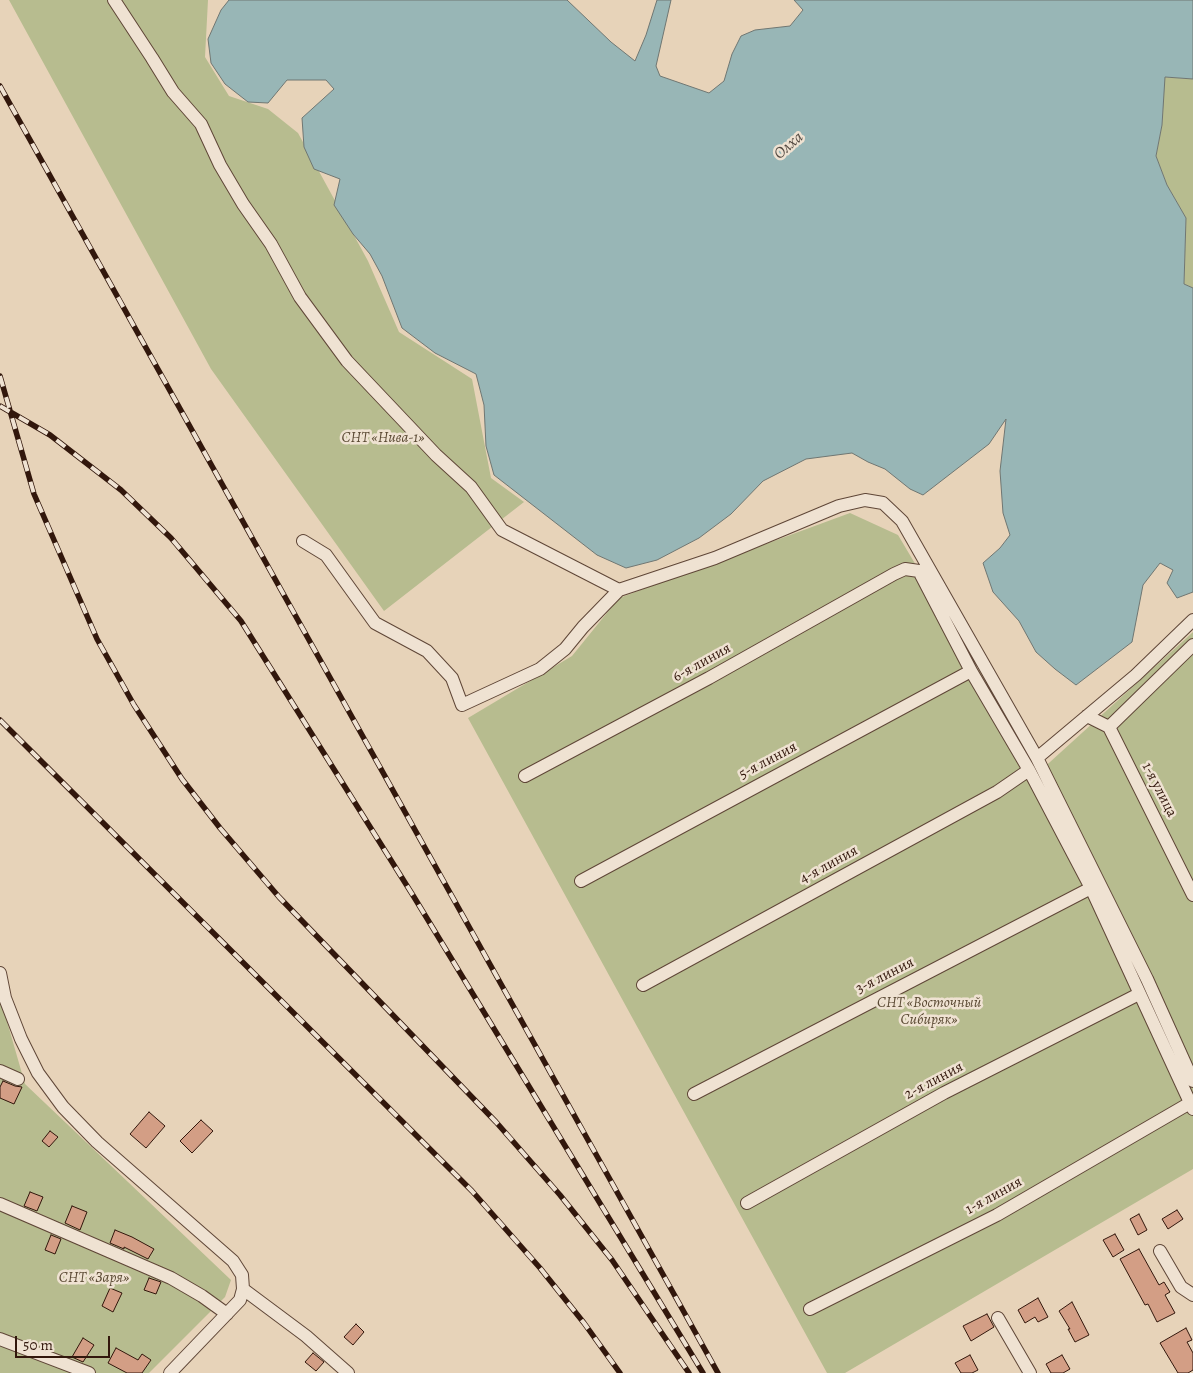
<!DOCTYPE html>
<html>
<head>
<meta charset="utf-8">
<style>
  body { margin:0 }
  #map { position:relative; width:1193px; height:1373px; overflow:hidden; background:#e7d3b9; font-family:Alegreya,serif }
  canvas { display:block }
  .scale { position:absolute; left:15px; top:1336px; width:95px; height:22px; box-sizing:border-box; border:2px solid #32170c; border-top:0; padding-left:6px; font-size:15px; line-height:18px; white-space:nowrap; color:#32170c; -webkit-text-stroke:4px #efe2d2; paint-order:stroke }
</style>
</head>
<body>
<div id="map">
<canvas width="1193" height="1373"></canvas>
<div class="scale">50 m</div>
</div>
<script>
const g = document.querySelector('canvas').getContext('2d');
g.lineJoin = 'round';
function fill(path, color) { g.fillStyle = color; g.fill(path, 'evenodd'); }
const toPath = rows => new Path2D(rows.map(r => 'M' + r).join(''));
function strokePath(path, color, width, dash) { g.strokeStyle = color; g.lineWidth = width; g.lineCap = dash ? 'butt' : 'round'; g.setLineDash(dash || []); g.stroke(path); }
function write(font, color, halo, rows, align = 'center') {
  g.font = font + ' Alegreya,serif'; g.lineWidth = 5; g.setLineDash([]); g.textBaseline = 'middle'; g.strokeStyle = halo; g.fillStyle = color; for (const [text, x, y, turn = 0] of rows) {
    g.save(); g.translate(x, y); g.rotate((+turn || 0) * Math.PI / 180); g.textAlign = isNaN(turn) ? turn : align; if (halo) g.strokeText(text, 0, 0); g.fillText(text, 0, 0); g.restore();
  }
}
const green = toPath([
  [9,0,208,0,205,57,229,96,268,109,298,133,368,261,399,332,472,379,491,478,524,502,384,611,211,369],
  [1164,77,1193,79,1193,288,1184,284,1186,218,1167,185,1156,156,1162,125],
  [850,513,898,535,1039,772,1193,632,1193,1169,845,1373,827,1373,468,718,572,656,619,598],
  [0,997,25,1084,231,1280,225,1297,149,1373,0,1373]
]);
const water = toPath([
  [229,0,567,0,611,42,635,61,646,35,657,0,671,0,656,66,660,76,709,93,724,81,732,54,741,36,755,30,790,26,803,10,794,0,1193,0,1193,79,1165,77,1162,125,1156,156,1167,185,1186,218,1184,284,1193,288,1193,592,1177,598,1167,583,1173,570,1160,563,1143,585,1132,642,1076,685,1055,669,1036,652,1019,621,993,592,983,563,1000,548,1010,535,1003,513,1000,471,1006,419,989,444,923,495,910,489,885,469,868,462,852,453,806,459,763,481,731,514,699,538,657,560,626,568,597,555,494,475,486,446,484,405,476,374,435,353,402,328,382,276,370,254,353,234,334,205,340,179,314,169,304,147,302,118,334,89,326,80,287,80,268,103,248,102,225,84,211,63,208,39,221,10,229,0]
]);
const building = toPath([
  [3,1081,15,1086,22,1087,14,1104,0,1098,0,1087,3,1081],
  [149,1112,165,1126,146,1148,130,1134,149,1112],
  [201,1120,213,1131,192,1153,180,1141,201,1120],
  [50,1131,58,1137,49,1147,42,1141,50,1131],
  [30,1192,43,1197,37,1211,24,1206,30,1192],
  [72,1206,87,1212,80,1230,65,1223,72,1206],
  [1177,1210,1183,1219,1168,1229,1162,1219,1177,1210],
  [1139,1214,1147,1230,1138,1235,1130,1219,1139,1214],
  [115,1230,132,1237,154,1249,148,1259,124,1247,124,1249,110,1243,115,1230],
  [1115,1234,1124,1250,1113,1257,1103,1240,1115,1234],
  [51,1235,61,1239,55,1254,45,1250,51,1235],
  [1139,1249,1159,1285,1164,1282,1170,1292,1165,1295,1175,1313,1157,1322,1148,1304,1145,1305,1120,1259,1139,1249],
  [149,1278,161,1282,156,1294,144,1290,149,1278],
  [110,1288,122,1293,113,1312,102,1306,110,1288],
  [1038,1298,1048,1317,1038,1322,1035,1317,1025,1323,1018,1310,1038,1298],
  [1072,1302,1089,1335,1075,1342,1068,1329,1070,1329,1059,1311,1072,1302],
  [987,1314,994,1327,971,1341,963,1326,987,1314],
  [356,1324,364,1332,353,1345,344,1337,356,1324],
  [1186,1328,1192,1340,1187,1342,1193,1353,1193,1370,1188,1373,1178,1373,1160,1343,1186,1328],
  [83,1338,94,1345,83,1362,72,1357,83,1338],
  [116,1348,138,1360,142,1354,151,1360,142,1373,127,1373,108,1363,116,1348],
  [313,1353,324,1362,316,1371,305,1362,313,1353],
  [970,1355,978,1370,972,1373,961,1373,955,1363,970,1355],
  [1062,1355,1070,1369,1063,1373,1051,1373,1046,1364,1062,1355]
]);
const minor = toPath([
  [114,0,152,58,173,92,201,124,220,165,243,204,271,244,300,297,347,361,436,455,471,487,502,530,619,590],
  [303,541,326,555,375,623,427,651,452,678,462,705,540,669,565,649,583,627,619,590,715,558,839,506,865,500,883,503,902,521,1037,758,1147,979,1193,1081],
  [1087,716,1109,727,1193,645],
  [1109,727,1193,895],
  [1037,758,1136,675,1193,620],
  [525,776,709,678,894,574,905,569,919,571,971,671,1029,770,1091,888,1193,1109],
  [581,881,971,671],
  [0,973,5,998,21,1039,38,1073,63,1107,97,1142,233,1261,242,1275,243,1289,240,1300,170,1373],
  [643,985,997,792,1029,770],
  [0,1071,18,1079],
  [694,1094,1091,888],
  [747,1203,944,1093,1139,994],
  [0,1204,171,1278,202,1296,227,1314],
  [1160,1251,1181,1287,1193,1295],
  [243,1289,306,1336,348,1373],
  [810,1309,997,1215,1190,1103],
  [998,1318,1030,1373],
  [0,1339,89,1373]
]);
const rail = toPath([
  [0,86,718,1373],
  [0,376,34,494,97,639,134,705,182,779,220,828,279,897,496,1122,560,1195,612,1260,689,1373],
  [0,406,50,435,121,490,171,538,241,621,414,897,703,1373],
  [0,720,472,1191,540,1268,584,1323,620,1373]
]);
const parkNames = [
  ["СНТ «Нива-1»",383,438],
  ["СНТ «Восточный",929,1003],
  ["Сибиряк»",929,1020],
  ["СНТ «Заря»",94,1278]
];
const streetNames = [
  ["6-я линия",702,663,-29],
  ["5-я линия",768,761,-28],
  ["1-я улица",1159,790,63],
  ["4-я линия",829,865,-29],
  ["3-я линия",885,976,-27],
  ["2-я линия",934,1081,-28],
  ["1-я линия",994,1196,-29]
];
const waterNames = [
  ["Олха",789,146,-41]
];
fill(green, '#b7bc8f');
fill(water, '#98b6b6');
strokePath(water, '#6f7672', 1);
fill(building, '#d39e85');
strokePath(building, '#32170c', 1);
strokePath(minor, '#5f4637', 14);
strokePath(minor, '#efe2d2', 12);
strokePath(rail, '#32170c', 5.5);
strokePath(rail, '#efe2d2', 4, [11]);
write('italic 15px', '#5a4933', '#efe2d2', parkNames);
write('15px', '#32170c', '#efe2d2', streetNames);
write('italic 16px', '#51473f', '#efe2d2', waterNames);
</script>
</body>
</html>
